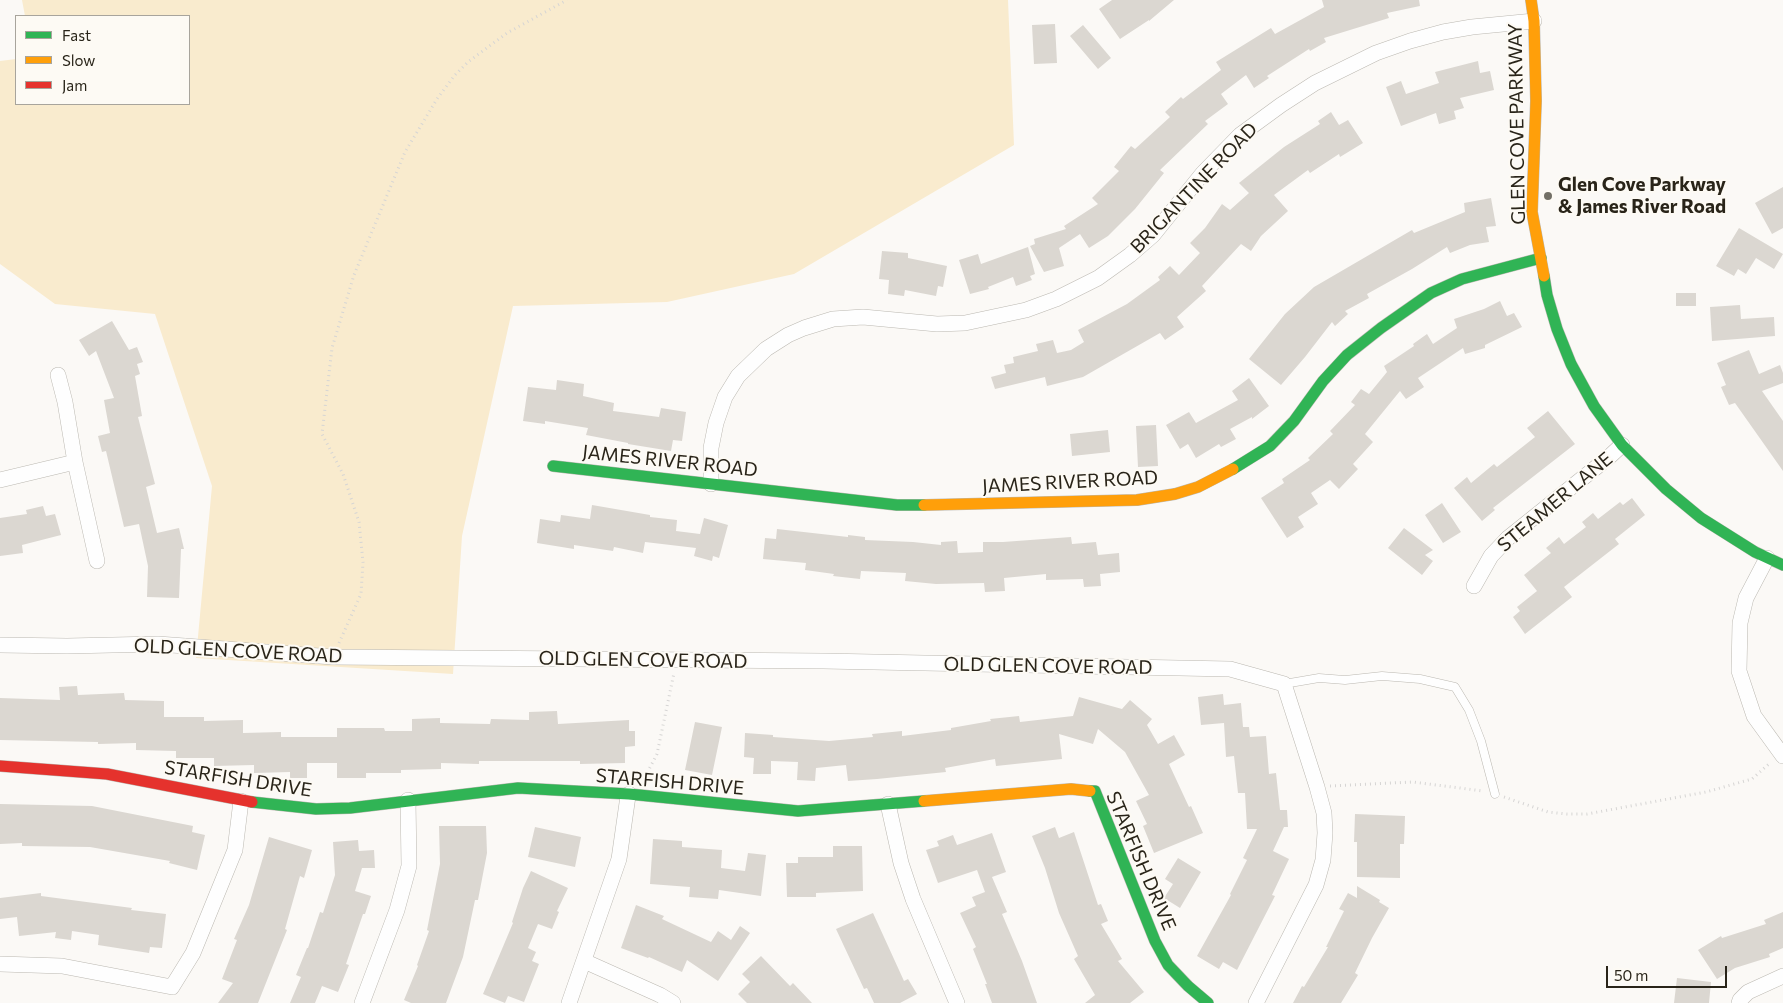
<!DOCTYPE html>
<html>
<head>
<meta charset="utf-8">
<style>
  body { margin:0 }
  #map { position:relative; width:1783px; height:1003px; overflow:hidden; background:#fbf9f6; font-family:Commissioner,sans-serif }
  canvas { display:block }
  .legend { position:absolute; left:15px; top:15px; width:175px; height:90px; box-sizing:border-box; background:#fdfaf4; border:1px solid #a8a49c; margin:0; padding:6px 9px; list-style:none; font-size:15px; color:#292419 }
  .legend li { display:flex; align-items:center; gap:10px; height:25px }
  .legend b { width:25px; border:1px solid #a8a49c }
  .scale { position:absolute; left:1606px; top:966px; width:121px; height:22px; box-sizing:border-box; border:2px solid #292419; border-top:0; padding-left:6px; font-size:15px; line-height:18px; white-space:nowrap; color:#292419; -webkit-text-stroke:4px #fdfaf4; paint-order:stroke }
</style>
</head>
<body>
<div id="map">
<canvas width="1783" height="1003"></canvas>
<ul class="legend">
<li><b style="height:6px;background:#30b455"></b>Fast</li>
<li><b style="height:6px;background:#ff9f0a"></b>Slow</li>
<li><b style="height:6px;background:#e5322d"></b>Jam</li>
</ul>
<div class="scale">50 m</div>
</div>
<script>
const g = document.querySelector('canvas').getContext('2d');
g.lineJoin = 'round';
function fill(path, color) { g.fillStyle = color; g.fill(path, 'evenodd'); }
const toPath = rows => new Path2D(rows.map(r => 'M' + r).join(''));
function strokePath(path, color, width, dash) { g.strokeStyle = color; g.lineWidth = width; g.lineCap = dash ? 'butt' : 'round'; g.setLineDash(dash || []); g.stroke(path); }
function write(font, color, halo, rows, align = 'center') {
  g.font = font + ' Commissioner,sans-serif'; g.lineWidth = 4; g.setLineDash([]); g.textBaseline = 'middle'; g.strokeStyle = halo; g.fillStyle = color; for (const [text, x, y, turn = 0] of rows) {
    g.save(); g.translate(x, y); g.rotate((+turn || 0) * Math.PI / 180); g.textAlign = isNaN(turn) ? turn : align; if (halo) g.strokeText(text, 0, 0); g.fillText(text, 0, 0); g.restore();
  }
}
const green = toPath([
  [22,0,1008,0,1014,145,794,274,667,302,513,306,462,536,453,674,196,658,212,486,155,314,55,304,0,264,0,61,16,59,16,104,189,104,189,16,25,16]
]);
const building = toPath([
  [1112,0,1174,0,1149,21,1149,20,1120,39,1099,9],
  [1322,0,1419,0,1420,6,1387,13,1389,18,1324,38,1326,42,1310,51,1309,49,1267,76,1269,78,1254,88,1246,75,1221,94,1228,104,1205,121,1208,124,1160,170,1164,173,1135,209,1108,236,1089,248,1080,234,1059,248,1064,266,1044,272,1030,246,1035,244,1034,239,1066,229,1064,226,1098,204,1092,198,1119,171,1114,167,1131,146,1135,149,1170,117,1165,112,1181,97,1183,99,1221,70,1216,62,1271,28,1275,34,1324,7],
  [1055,24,1057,63,1034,64,1032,25],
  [1083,25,1111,58,1098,69,1070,36],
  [1478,61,1480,73,1490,71,1494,90,1460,98,1464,108,1454,111,1456,119,1439,124,1436,113,1401,126,1386,87,1401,81,1406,94,1439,83,1435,72],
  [1331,112,1339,125,1348,120,1363,143,1340,157,1339,154,1310,173,1308,170,1274,195,1288,211,1261,236,1251,251,1241,244,1202,286,1206,291,1177,317,1184,327,1165,340,1160,333,1083,377,1047,386,1045,377,995,389,991,377,1006,373,1004,365,1014,363,1013,357,1038,351,1036,344,1053,340,1057,353,1071,350,1084,342,1078,330,1127,304,1160,280,1158,277,1170,266,1179,275,1200,253,1190,243,1205,228,1222,204,1230,210,1249,193,1239,183,1284,147,1320,124,1318,121],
  [1783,187,1783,228,1772,234,1755,203],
  [1491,198,1496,226,1486,227,1489,242,1470,245,1450,253,1447,247,1412,269,1367,294,1369,298,1345,311,1348,314,1335,326,1332,322,1305,357,1281,385,1249,359,1285,314,1314,287,1412,230,1414,233,1465,212,1464,203],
  [1739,228,1783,254,1774,269,1756,258,1746,274,1738,269,1734,276,1716,266],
  [1028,247,1035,274,1030,276,1032,280,1016,286,1013,277,988,287,989,289,970,294,959,260,978,254,981,264],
  [882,251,908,253,908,258,947,266,943,287,938,286,936,296,905,290,904,296,888,294,889,280,879,279],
  [1676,293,1696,293,1696,306,1676,306],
  [1500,301,1507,316,1514,313,1522,327,1485,345,1485,348,1465,354,1463,348,1418,378,1424,387,1406,399,1400,391,1365,434,1373,442,1353,464,1358,469,1339,489,1330,480,1311,493,1318,504,1298,517,1304,527,1287,538,1261,498,1284,483,1282,479,1310,460,1308,458,1333,434,1330,431,1355,405,1351,402,1361,389,1369,394,1387,372,1384,366,1414,346,1413,344,1427,334,1433,344,1457,328,1454,319,1484,309],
  [1740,305,1741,319,1774,317,1775,336,1712,341,1710,307],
  [112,321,129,350,137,347,143,362,137,364,140,374,135,376,142,416,138,417,155,484,146,487,157,533,179,528,184,549,181,549,179,598,147,597,148,566,139,524,124,527,106,451,102,452,98,436,110,433,104,400,114,398,96,351,89,356,79,340],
  [1749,350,1759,374,1780,365,1783,373,1783,383,1762,391,1783,421,1783,471,1735,403,1729,405,1721,387,1726,385,1717,363],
  [1249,378,1269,406,1252,419,1252,417,1230,429,1236,439,1221,447,1219,444,1196,458,1188,444,1180,449,1166,425,1189,412,1196,423,1238,400,1232,391],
  [557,380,584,384,583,396,614,403,613,411,659,417,661,408,686,412,682,441,673,440,671,451,628,444,628,443,586,435,588,428,545,421,545,424,523,421,528,387,556,390],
  [1548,411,1575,444,1493,508,1495,510,1482,521,1454,488,1467,477,1471,483,1494,464,1497,467,1535,437,1527,428],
  [1156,425,1158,466,1138,467,1136,426],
  [1108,430,1110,452,1072,456,1070,434],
  [1632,498,1645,515,1615,539,1619,544,1564,587,1572,597,1525,634,1513,617,1520,611,1517,607,1537,591,1524,575,1551,553,1546,548,1559,537,1564,544,1586,527,1582,522,1593,513,1598,519,1620,502,1623,505],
  [1442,503,1461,532,1443,543,1425,515],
  [592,505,650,515,650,517,677,520,676,531,700,534,704,518,728,525,719,558,713,556,712,561,694,556,696,548,645,542,643,553,614,547,613,551,574,545,574,549,537,543,540,519,560,522,561,515,590,519],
  [43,506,46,516,55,514,61,535,22,545,23,553,0,556,0,518,27,514,26,510],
  [1404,528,1433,550,1425,555,1433,561,1422,575,1388,548],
  [777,529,848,537,848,535,865,537,865,540,913,542,941,545,941,542,957,541,958,553,983,552,983,542,1003,542,1071,537,1072,544,1096,542,1098,555,1119,553,1120,572,1100,574,1101,586,1084,587,1083,579,1046,580,1046,574,1004,578,1005,591,985,592,984,583,936,584,905,581,906,573,861,571,860,579,833,576,834,574,805,570,806,563,763,559,765,538,776,539],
  [77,686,78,695,124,693,125,700,164,701,164,717,204,717,204,721,243,720,243,733,281,732,281,737,337,737,337,728,384,728,385,731,412,731,412,719,440,718,440,723,490,724,491,719,529,720,529,712,557,711,558,724,629,720,629,731,635,731,635,746,625,747,625,763,580,764,580,761,479,761,479,764,441,763,441,769,401,770,401,773,366,773,366,778,337,778,337,763,307,763,307,778,290,778,290,772,254,773,254,765,214,766,214,758,176,758,176,751,136,750,136,743,98,744,98,742,0,740,0,698,60,700,59,687],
  [1223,694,1224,705,1241,703,1243,727,1249,727,1250,737,1266,736,1269,774,1276,773,1280,810,1287,810,1288,827,1284,827,1273,851,1289,859,1272,895,1275,896,1237,970,1223,962,1219,969,1197,956,1231,895,1230,894,1247,860,1243,858,1257,829,1247,829,1245,793,1238,793,1234,756,1226,757,1224,723,1201,725,1198,697],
  [1079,697,1122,709,1130,700,1152,719,1147,725,1158,744,1174,735,1185,755,1169,764,1189,807,1191,806,1203,833,1154,853,1143,826,1147,824,1136,801,1149,795,1125,752,1098,729,1093,744,1059,734,1062,759,996,766,995,759,945,768,946,772,877,779,848,781,846,765,816,768,815,781,797,780,798,762,771,761,771,774,753,774,754,758,744,757,745,733,773,735,773,737,829,741,873,737,872,734,902,731,902,736,951,730,951,728,991,721,990,719,1019,716,1020,722,1073,716],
  [695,722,722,727,712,775,685,770],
  [0,804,92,806,193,826,192,832,205,835,197,870,169,863,170,861,90,847,22,846,22,843,0,844],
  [1355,814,1405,816,1404,844,1400,844,1400,878,1357,877,1357,842,1354,842],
  [439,826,486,826,487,853,478,900,475,900,463,957,446,1003,411,1003,404,1000,418,966,417,965,429,931,427,930,440,864],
  [535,827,581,837,575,867,528,857],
  [1055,827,1059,838,1074,832,1098,905,1101,904,1108,921,1101,924,1122,959,1118,961,1144,992,1130,1003,1085,1003,1095,995,1074,959,1078,956,1059,913,1045,868,1032,836],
  [992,833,1006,872,992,877,1007,912,1002,914,1022,961,1037,1003,992,1003,985,984,987,984,973,949,976,947,960,913,976,906,972,897,985,892,977,870,938,883,926,850,939,846,937,841,953,835,957,845],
  [269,837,312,850,304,878,300,876,285,929,287,930,258,1003,218,1003,233,983,222,979,237,940,234,939,249,905],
  [653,839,682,841,682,847,722,850,721,868,745,871,748,853,766,855,761,896,719,890,718,899,689,897,690,887,650,884],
  [358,840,359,851,374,850,375,868,362,868,355,891,371,896,365,914,363,914,346,964,349,965,338,992,322,986,315,1003,290,1003,301,977,296,975,307,948,308,948,320,912,323,913,335,875,333,842],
  [833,846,862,846,863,891,816,893,816,897,787,897,786,863,798,863,798,857,833,857],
  [1178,858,1201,872,1180,908,1164,898,1173,884,1165,879],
  [531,871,568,888,557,911,559,912,552,929,538,924,528,948,536,952,532,961,539,964,524,1002,508,996,505,1003,483,994,513,923,512,922,523,888],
  [1357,886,1380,900,1379,902,1389,908,1372,938,1355,973,1358,975,1341,1003,1293,1003,1302,986,1304,987,1328,947,1326,947,1344,911,1339,909,1348,893,1357,898],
  [41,893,41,896,132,908,131,910,166,914,162,948,150,947,149,953,98,945,99,935,72,931,71,940,55,938,56,932,19,936,17,917,0,919,0,898],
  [636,905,664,916,662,919,711,942,718,931,731,940,740,926,750,933,718,981,687,960,682,972,649,957,648,958,621,948],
  [1783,912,1783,948,1769,954,1770,957,1735,968,1717,979,1698,950,1721,936,1722,938,1766,924,1764,920],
  [873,913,904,981,908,979,917,994,900,1003,874,1003,867,988,864,989,836,929],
  [761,956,790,986,793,983,812,1003,747,1003,738,994,750,982,742,974],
  [1677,978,1711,982,1709,1003,1674,1003]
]);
const path = toPath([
  [339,643,361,594,363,562,359,522,343,474,322,434,332,348,354,275,405,152,437,99,455,75,468,62,507,33,567,0],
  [645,777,657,754,674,673],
  [1330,786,1413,782,1483,791],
  [1504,797,1548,812,1567,814,1587,814,1706,792,1752,779,1770,763]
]);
const lane = toPath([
  [1284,684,1319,678,1345,680,1382,676,1420,679,1455,687,1469,710,1481,741,1495,794]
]);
const street = toPath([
  [58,375,65,402,75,462,97,561],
  [0,480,75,462],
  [711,484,711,448,716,423,725,397,738,376,766,349,788,335,804,328,833,319,863,317,937,324,965,323,1026,310,1056,299,1098,278,1130,255,1153,235,1203,173,1240,135,1281,105,1315,83,1376,53,1410,41,1443,32,1472,27,1534,21],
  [1767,558,1746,598,1740,623,1739,671,1754,716,1783,756],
  [1474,586,1491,556,1508,538,1609,457,1622,445],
  [0,645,67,646,158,644,333,657,823,661,1230,669,1284,684,1317,787,1324,813,1325,833,1323,860,1316,885,1256,1003],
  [888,804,901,863,913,899,957,1003],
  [584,961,660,995,673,1003],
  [0,964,62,966,172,987,193,953,235,850,241,801],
  [362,1003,397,910,409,866,408,800],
  [569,1003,619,859,628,796,629,794],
  [1739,1003,1740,1000,1748,992,1783,976]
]);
const fast = toPath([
  [1544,276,1547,295,1557,329,1571,364,1594,406,1622,445,1666,489,1701,518,1755,552,1783,565],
  [553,466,897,505,924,505],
  [1233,469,1270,446,1294,421,1323,381,1347,355,1381,328,1431,293,1462,279,1541,258],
  [1090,791,1095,791,1155,941,1168,965,1188,986,1208,1003],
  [252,802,316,809,350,808,518,788,629,794,798,811,924,801]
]);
const slow = toPath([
  [1531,0,1534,21,1536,101,1532,212,1544,276],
  [924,505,1137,500,1175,494,1198,487,1233,469],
  [924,801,1071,789,1090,791]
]);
const jam = toPath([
  [0,766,107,774,252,802]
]);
const markers = [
  [1548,196,5,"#726f66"]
];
const streetNames = [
  ["GLEN COVE PARKWAY",1517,124,-91],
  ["BRIGANTINE ROAD",1194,188,-46],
  ["JAMES RIVER ROAD",670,461,6],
  ["JAMES RIVER ROAD",1070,482,-3],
  ["STEAMER LANE",1555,502,-40],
  ["OLD GLEN COVE ROAD",238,651,3],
  ["OLD GLEN COVE ROAD",643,660,1],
  ["OLD GLEN COVE ROAD",1048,666,1],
  ["STARFISH DRIVE",238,779,9],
  ["STARFISH DRIVE",670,782,5],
  ["STARFISH DRIVE",1141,861,67]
];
const poiNames = [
  ["Glen Cove Parkway",1558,185],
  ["& James River Road",1558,207]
];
fill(green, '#f9ebce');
fill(building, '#dbd7d1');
strokePath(lane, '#bbb8b1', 9);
strokePath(street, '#bbb8b1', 16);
strokePath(fast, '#bbb8b1', 12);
strokePath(slow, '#bbb8b1', 12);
strokePath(jam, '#bbb8b1', 12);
strokePath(path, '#d6d5d4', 3, [1, 4]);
strokePath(lane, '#fefefe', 8);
strokePath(street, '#fefefe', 15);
strokePath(fast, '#30b455', 11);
strokePath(slow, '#ff9f0a', 11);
strokePath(jam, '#e5322d', 11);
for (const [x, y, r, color] of markers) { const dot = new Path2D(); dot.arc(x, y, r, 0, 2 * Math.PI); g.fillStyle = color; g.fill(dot); strokePath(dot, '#fdfaf4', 2); }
write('19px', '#292419', '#fdfaf4', streetNames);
write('bold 19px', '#292419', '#fdfaf4', poiNames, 'left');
</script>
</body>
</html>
